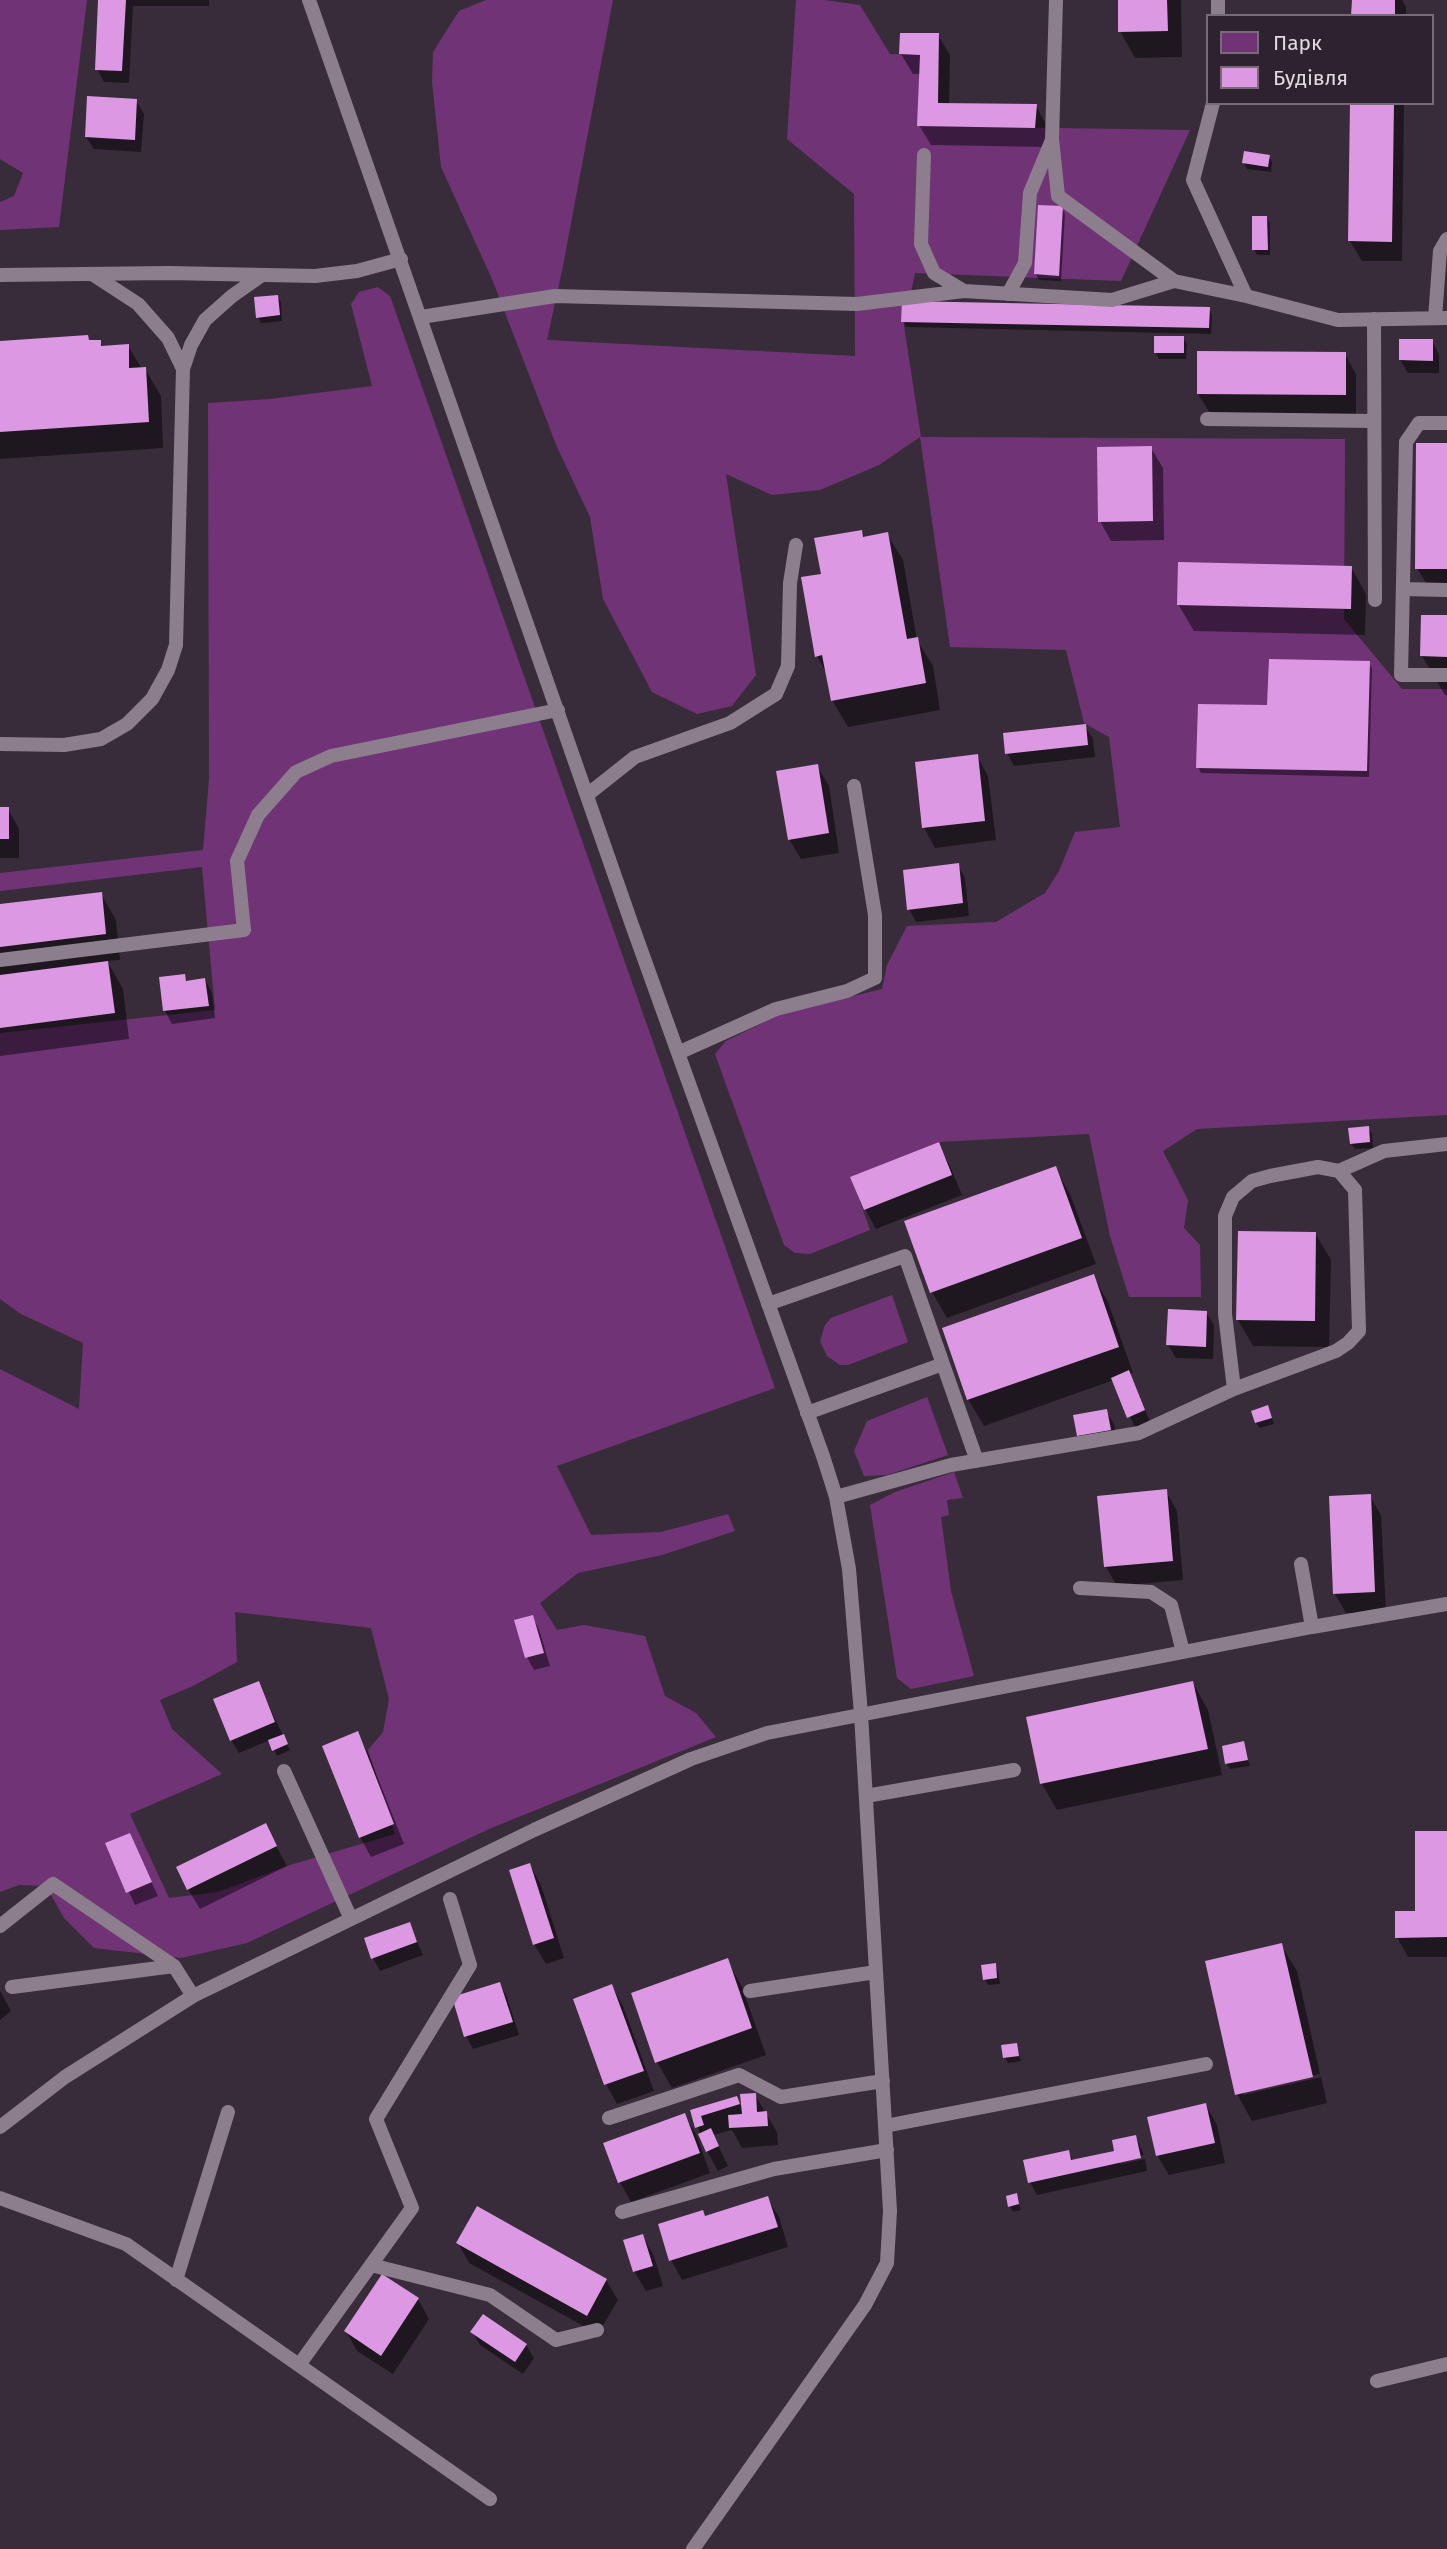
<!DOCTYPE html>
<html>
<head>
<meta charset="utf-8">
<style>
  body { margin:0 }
  #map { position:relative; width:1447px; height:2549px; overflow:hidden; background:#392c3a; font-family:"Fira Sans",sans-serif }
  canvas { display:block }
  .legend { position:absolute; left:1206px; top:14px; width:228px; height:91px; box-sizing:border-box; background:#2f2230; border:2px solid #766b77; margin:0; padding:9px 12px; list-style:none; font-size:21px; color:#e1d9e2 }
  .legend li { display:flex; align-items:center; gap:14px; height:35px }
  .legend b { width:35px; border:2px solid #766b77 }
</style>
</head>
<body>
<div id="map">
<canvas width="1447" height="2549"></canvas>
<ul class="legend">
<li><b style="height:19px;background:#703476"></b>Парк</li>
<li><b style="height:19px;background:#dc98e2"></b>Будівля</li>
</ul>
</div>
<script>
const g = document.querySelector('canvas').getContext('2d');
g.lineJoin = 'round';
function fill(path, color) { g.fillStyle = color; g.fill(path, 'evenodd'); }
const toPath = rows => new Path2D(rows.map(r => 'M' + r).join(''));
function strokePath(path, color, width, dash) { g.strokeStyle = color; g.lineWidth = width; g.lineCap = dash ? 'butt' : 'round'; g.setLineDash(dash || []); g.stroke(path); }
const green = toPath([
  [0,0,87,0,59,227,0,230,0,202,14,196,23,173,0,159],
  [486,0,613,0,563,266,547,340,855,356,854,194,787,139,796,0,825,0,860,5,890,54,920,55,918,126,1190,130,1121,281,915,273,904,326,921,437,1345,439,1344,619,1402,689,1447,689,1447,1115,1197,1129,1163,1151,1188,1200,1184,1228,1200,1245,1201,1297,1129,1297,1110,1236,1089,1134,939,1142,851,1177,870,1230,810,1254,795,1253,784,1245,715,1054,726,1041,783,1013,882,989,887,965,907,926,996,922,1045,893,1059,871,1075,832,1120,827,1109,737,1084,723,1066,650,950,647,920,437,879,465,820,490,772,495,726,474,756,675,732,706,697,714,652,692,603,599,590,517,557,447,492,279,441,167,432,82,433,52,459,11],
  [378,287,390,296,775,1388,557,1466,591,1535,661,1532,728,1514,735,1531,662,1555,578,1573,540,1603,557,1630,584,1625,645,1636,665,1696,696,1713,716,1737,489,1829,247,1943,181,1958,94,1948,64,1918,46,1886,19,1885,0,1892,0,1369,79,1409,83,1343,21,1314,0,1299,0,1033,215,1010,202,867,0,891,0,873,203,850,209,779,208,403,270,399,372,386,351,304,359,292],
  [235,1612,371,1628,389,1699,383,1732,368,1750,395,1834,290,1865,218,1892,169,1898,130,1814,222,1774,172,1729,160,1700,193,1686,237,1662],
  [892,1295,908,1342,848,1365,840,1365,827,1356,820,1341,825,1325,831,1318],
  [927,1397,948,1455,887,1475,864,1476,854,1451,867,1421],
  [954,1472,963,1498,947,1500,949,1515,941,1517,951,1591,974,1676,911,1689,897,1678,870,1505,895,1492]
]);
const shadow = toPath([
  [100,0,209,0,209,6,133,6,129,83,104,82,97,69],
  [1120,0,1181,0,1182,57,1135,58,1120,31],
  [1353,0,1402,0,1406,7,1406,16,1353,16],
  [938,35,950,55,949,105,1036,106,1047,126,1046,147,931,145,919,125,921,74,913,74,901,54],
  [136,101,144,114,141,152,94,149,86,137],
  [1352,103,1404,103,1402,261,1362,261,1350,241],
  [1269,156,1272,162,1271,172,1247,169,1244,163],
  [1062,208,1065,214,1061,281,1039,280,1036,274],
  [1266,217,1270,223,1270,255,1257,255,1254,249],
  [277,296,281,302,282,321,261,323,258,317],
  [1209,309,1212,315,1211,334,906,327,903,322],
  [88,337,90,342,100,341,103,347,128,346,142,369,145,369,161,396,163,448,0,459,0,343],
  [1183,338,1187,344,1186,359,1159,359,1156,353],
  [1432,341,1439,354,1439,373,1408,373,1400,360],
  [1345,354,1356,374,1356,414,1210,413,1198,394],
  [1447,445,1447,588,1429,588,1417,568],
  [1151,448,1163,468,1164,540,1111,541,1100,521],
  [861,532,865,538,887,534,903,560,917,640,933,666,940,710,848,727,832,700,828,676,817,656],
  [1351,567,1366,594,1365,635,1194,631,1178,604],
  [1447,617,1447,695,1445,695,1422,656],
  [1369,663,1372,669,1369,777,1201,773,1198,767,1269,707],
  [1085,726,1093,739,1095,757,1014,766,1007,753],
  [977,756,988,776,996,840,935,848,924,828,917,763],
  [817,766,829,786,839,853,801,859,789,839],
  [0,809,8,809,19,829,19,858,0,858],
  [958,865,965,878,969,916,916,922,909,909],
  [101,894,116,920,120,960,107,961,123,989,129,1039,0,1056,0,906],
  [184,976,188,982,205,980,212,993,215,1018,172,1024,165,1011],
  [1368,1128,1372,1134,1373,1148,1355,1149,1351,1144],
  [938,1144,949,1164,962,1195,876,1229,865,1209],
  [1055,1168,1070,1194,1096,1264,947,1318,932,1292],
  [1315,1233,1331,1260,1329,1347,1253,1346,1238,1320],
  [1093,1276,1108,1302,1133,1373,1129,1374,1151,1424,1136,1430,1114,1380,984,1426,968,1399],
  [1206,1312,1214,1325,1213,1359,1176,1358,1168,1345],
  [1268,1407,1274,1424,1260,1428,1256,1423],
  [1106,1411,1114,1424,1117,1443,1086,1448,1078,1436],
  [1166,1491,1177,1511,1183,1580,1117,1586,1106,1567],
  [1370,1496,1381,1515,1386,1612,1346,1613,1335,1594],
  [532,1617,539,1629,550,1666,534,1670,527,1657],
  [258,1683,290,1750,277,1756,270,1740,239,1753,231,1740],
  [1193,1683,1208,1710,1222,1775,1057,1810,1042,1784,1028,1718],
  [357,1734,368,1753,404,1844,371,1857,360,1837],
  [1243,1743,1250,1766,1230,1769,1227,1764],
  [265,1826,287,1866,200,1909,188,1889],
  [1447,1833,1447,1957,1408,1957,1397,1937,1417,1912],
  [129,1835,158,1896,135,1905,107,1844],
  [530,1865,541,1885,564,1958,546,1964,534,1944],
  [409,1924,423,1955,380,1971,373,1958],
  [1281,1945,1297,1971,1320,2074,1243,2091,1243,2095,1321,2077,1327,2103,1252,2121,1237,2094],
  [727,1960,742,1987,766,2055,672,2088,657,2062],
  [995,1965,998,1971,1000,1984,988,1985,985,1979],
  [500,1984,507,1997,519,2035,473,2049,466,2036],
  [612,1986,623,2006,654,2091,617,2104,606,2084,575,2000],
  [0,1991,11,2011,0,2020],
  [1016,2045,1021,2061,1008,2063,1005,2058],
  [755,2095,777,2132,778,2145,742,2148,732,2130,713,2135,728,2166,718,2171,707,2151,692,2112,736,2098,743,2110],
  [1206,2105,1217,2125,1225,2163,1169,2175,1157,2155],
  [684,2115,696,2134,710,2173,631,2202,620,2182],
  [1136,2137,1144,2155,1120,2161,1120,2164,1145,2159,1147,2171,1037,2195,1030,2182,1068,2152,1074,2161,1116,2152],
  [1016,2195,1021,2210,1013,2212,1010,2206],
  [767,2198,779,2217,788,2247,682,2280,671,2260,705,2217],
  [643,2236,654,2256,663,2286,646,2291,634,2271],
  [458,2243,606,2280,618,2300,598,2334,469,2263],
  [418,2299,429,2319,393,2374,357,2351,346,2331],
  [472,2332,526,2345,534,2358,523,2374,480,2345]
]);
const building = toPath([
  [98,0,126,0,122,71,95,70],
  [1118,0,1167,0,1168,31,1118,32],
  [1352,0,1395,0,1395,16,1351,16],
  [900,33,939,33,938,103,1037,104,1035,128,917,126,920,55,899,54],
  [87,96,137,99,135,140,85,137],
  [1350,103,1394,103,1392,242,1348,241],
  [1244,151,1270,155,1268,167,1242,163],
  [1038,205,1063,206,1059,276,1034,274],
  [1252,216,1267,216,1268,250,1252,250],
  [278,295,280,315,256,318,254,297],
  [902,301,1210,307,1209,328,901,322],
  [88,335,89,340,101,340,101,346,129,344,129,368,146,367,149,422,0,432,0,341],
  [1154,336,1184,336,1184,353,1154,353],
  [1399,339,1433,339,1433,361,1399,360],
  [1197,351,1346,352,1346,395,1197,394],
  [1416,443,1447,443,1447,569,1415,569],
  [1152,446,1153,521,1098,522,1097,447],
  [862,530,863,537,888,532,907,639,918,637,926,683,831,701,822,655,815,657,801,577,821,574,814,538],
  [1178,562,1352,566,1351,609,1177,605],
  [1421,615,1447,615,1447,657,1420,656],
  [1269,659,1370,661,1367,771,1196,768,1198,704,1267,705],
  [1086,724,1088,745,1005,754,1003,733],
  [978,754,985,821,922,828,915,762],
  [818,764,829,833,788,840,776,771],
  [0,807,9,807,9,839,0,839],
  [959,863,963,903,907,910,903,870],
  [102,892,106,934,0,947,0,904],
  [108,961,115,1013,0,1028,0,975],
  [185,974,186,981,205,978,209,1006,163,1011,159,977],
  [1369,1126,1370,1142,1350,1144,1348,1128],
  [939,1142,952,1175,864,1210,850,1177],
  [1056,1166,1082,1238,930,1293,904,1221],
  [1238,1231,1316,1232,1315,1321,1236,1320],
  [1094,1274,1119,1347,967,1400,942,1328],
  [1168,1309,1207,1311,1206,1347,1166,1345],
  [1129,1370,1145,1410,1127,1418,1111,1378],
  [1268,1405,1272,1418,1255,1423,1251,1411],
  [1107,1409,1111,1430,1077,1436,1073,1415],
  [1167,1489,1173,1561,1104,1567,1097,1496],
  [1371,1494,1375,1592,1333,1594,1329,1496],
  [533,1615,544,1653,525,1658,514,1620],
  [259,1681,275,1722,230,1741,213,1699],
  [1193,1681,1208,1749,1040,1784,1026,1717],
  [358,1731,394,1824,359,1838,322,1746],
  [284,1734,288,1744,272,1751,268,1740],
  [1244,1741,1248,1760,1225,1764,1222,1746],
  [266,1823,277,1846,187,1890,176,1867],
  [1415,1831,1447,1831,1447,1937,1395,1938,1395,1911,1415,1911],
  [130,1833,152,1882,126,1893,105,1843],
  [530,1863,554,1938,533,1945,509,1870],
  [410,1922,417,1942,371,1959,364,1938],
  [1282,1943,1313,2077,1235,2095,1205,1961],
  [728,1958,752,2028,655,2063,631,1993],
  [996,1963,997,1978,983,1980,981,1965],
  [500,1982,513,2022,464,2037,452,1997],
  [612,1984,644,2071,604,2085,573,1999],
  [1017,2043,1019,2056,1003,2058,1001,2045],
  [756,2093,757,2112,767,2111,768,2126,729,2128,728,2115,742,2114,740,2094],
  [737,2096,740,2104,701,2116,704,2125,695,2128,690,2110],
  [1206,2103,1215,2143,1156,2156,1147,2117],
  [685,2113,700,2153,618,2183,603,2143],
  [711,2128,719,2146,706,2152,698,2134],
  [1136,2135,1141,2158,1028,2183,1023,2160,1069,2150,1071,2160,1114,2151,1112,2140],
  [1017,2193,1019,2204,1008,2207,1006,2196],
  [768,2196,778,2227,669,2261,658,2224,703,2210,705,2216],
  [477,2206,607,2279,587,2316,456,2243],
  [643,2234,653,2266,633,2272,623,2240],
  [382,2274,419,2298,381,2356,344,2331],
  [483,2314,527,2344,515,2362,470,2332]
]);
const service = toPath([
  [309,0,632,925,823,1456,836,1497,849,1569,861,1714,890,2211,887,2263,865,2305,693,2549],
  [1056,0,1052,139,1058,196,1174,281,1246,296,1338,320,1447,318],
  [1218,16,1218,0],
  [1213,103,1193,180,1246,296],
  [924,155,921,244,934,273,964,291,1112,300,1174,281],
  [0,275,169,273,315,276,357,271,401,259],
  [1008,294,1025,263,1030,193,1052,140],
  [421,317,555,296,857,304,964,291],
  [1435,318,1440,251,1447,239],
  [1374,319,1375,600],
  [183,369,191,345,205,320,232,296,262,275],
  [1207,419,1374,421],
  [1447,423,1419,423,1406,442,1401,675,1447,675],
  [1403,589,1447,590],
  [0,744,64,745,101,739,127,724,152,699,168,670,176,645,183,369,168,338,138,304,92,274],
  [587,795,635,757,730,723,776,694,788,666,790,583,796,545],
  [0,960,244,930,237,861,258,815,296,772,331,756,558,710],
  [678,1053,776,1009,847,991,875,978,875,915,854,786],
  [1339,1171,1355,1190,1359,1331,1348,1343,1336,1351,1234,1389,1225,1314,1225,1216,1233,1197,1252,1181,1270,1176,1318,1167,1339,1171,1384,1151,1447,1144],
  [768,1304,905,1256,977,1461],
  [807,1413,943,1364],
  [836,1497,951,1465,1139,1433,1234,1389],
  [1301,1564,1312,1627],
  [1080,1588,1151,1592,1171,1605,1183,1652],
  [284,1771,351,1919],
  [866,1796,1014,1770],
  [0,1926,53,1884,174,1966,193,1996],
  [12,1987,174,1966],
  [750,1991,876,1972],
  [609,2118,739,2075,781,2097,883,2081],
  [885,2126,1206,2064],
  [0,2127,65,2077,193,1996,534,1830,691,1759,767,1733,1312,1627,1447,1604],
  [0,2198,126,2244,490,2499],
  [622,2212,774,2169,887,2150],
  [371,2265,490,2295,556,2340,597,2330],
  [176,2280,228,2112],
  [299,2365,412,2208,376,2119,470,1965,450,1899],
  [1377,2381,1447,2364]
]);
fill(green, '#703476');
fill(shadow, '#0007');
fill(building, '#dc98e2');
strokePath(service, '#8d7e8e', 14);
</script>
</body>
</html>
